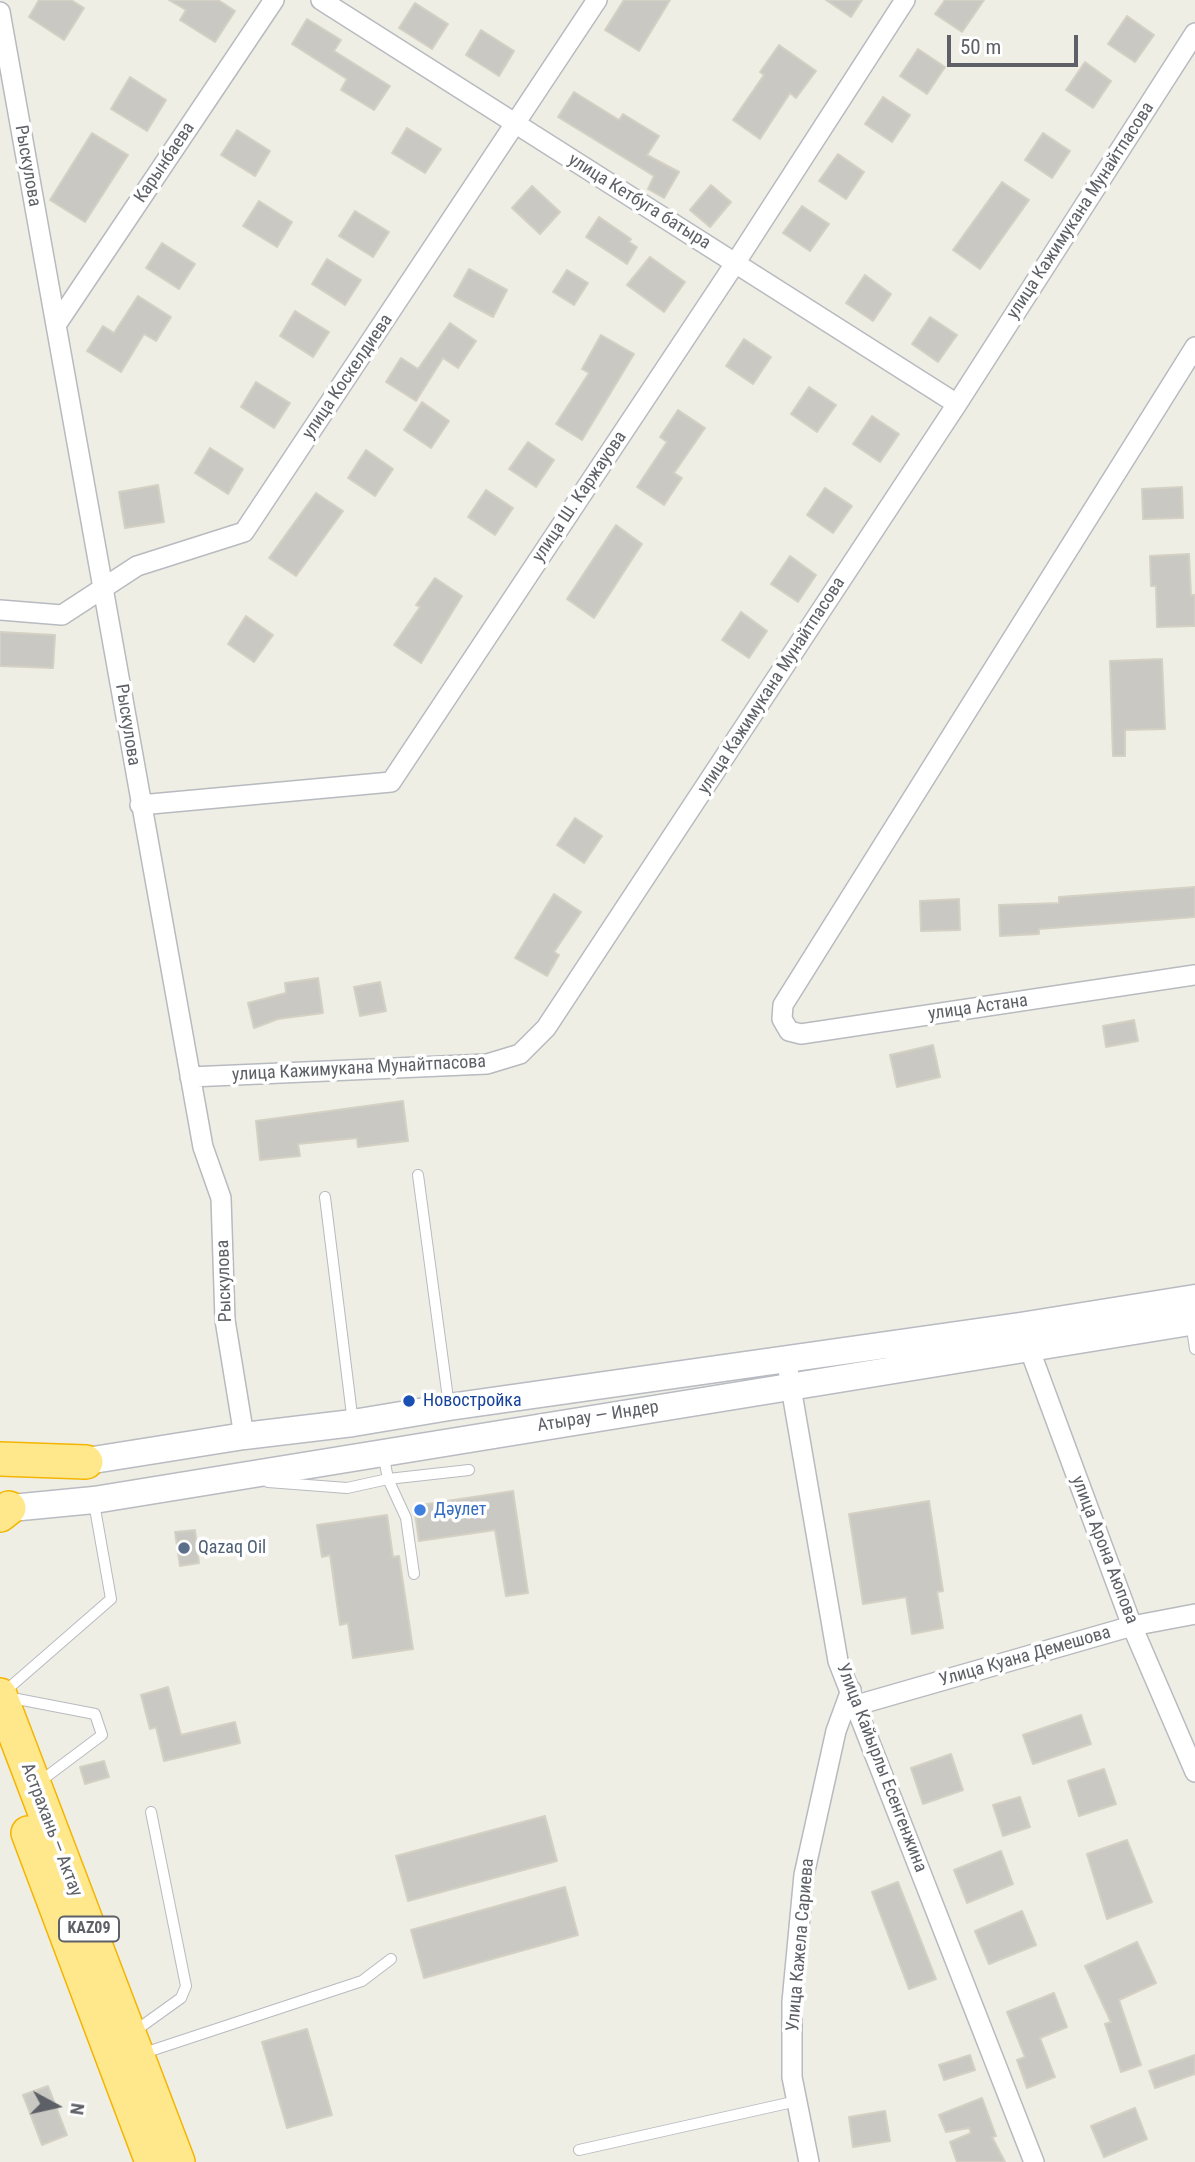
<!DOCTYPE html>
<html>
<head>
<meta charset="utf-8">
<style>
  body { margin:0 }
  #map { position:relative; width:1195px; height:2162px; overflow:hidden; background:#efeee5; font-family:"Roboto Condensed",sans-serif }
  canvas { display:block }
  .north { position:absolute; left:21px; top:2071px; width:70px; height:70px; -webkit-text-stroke:5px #fff; paint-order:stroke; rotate:98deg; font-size:19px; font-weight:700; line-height:28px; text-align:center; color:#5d6066 }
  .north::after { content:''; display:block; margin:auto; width:24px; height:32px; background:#5d6066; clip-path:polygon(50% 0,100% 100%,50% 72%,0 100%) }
  .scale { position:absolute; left:947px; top:35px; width:131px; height:32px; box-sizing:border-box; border:4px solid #5d6066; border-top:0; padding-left:9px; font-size:21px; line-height:24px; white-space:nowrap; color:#5d6066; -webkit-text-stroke:5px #fff; paint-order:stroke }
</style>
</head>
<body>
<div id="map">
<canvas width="1195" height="2162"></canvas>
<div class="north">N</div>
<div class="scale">50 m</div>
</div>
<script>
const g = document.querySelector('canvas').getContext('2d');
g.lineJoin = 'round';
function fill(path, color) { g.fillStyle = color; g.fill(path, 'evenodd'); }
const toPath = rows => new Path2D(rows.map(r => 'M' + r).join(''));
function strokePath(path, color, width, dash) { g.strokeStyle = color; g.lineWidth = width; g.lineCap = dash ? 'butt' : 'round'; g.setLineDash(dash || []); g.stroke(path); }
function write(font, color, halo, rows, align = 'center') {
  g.font = font + ' "Roboto Condensed",sans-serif'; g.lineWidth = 7; g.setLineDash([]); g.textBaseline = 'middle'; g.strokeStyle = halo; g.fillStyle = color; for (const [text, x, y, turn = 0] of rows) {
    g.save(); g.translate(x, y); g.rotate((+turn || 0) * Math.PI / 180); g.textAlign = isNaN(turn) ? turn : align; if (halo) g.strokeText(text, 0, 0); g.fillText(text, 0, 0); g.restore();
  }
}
const building = toPath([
  [39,0,71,0,84,8,64,40,29,17,39,0],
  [169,0,218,0,235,11,215,42,180,20,186,10,169,0],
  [624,0,670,0,639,51,605,30,624,0],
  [826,0,862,0,851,17,826,0],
  [945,0,984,0,962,32,935,14,945,0],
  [415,3,448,24,432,49,399,28,415,3],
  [1127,16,1154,35,1135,62,1108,44,1127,16],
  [307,19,341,40,334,51,390,86,374,110,341,90,347,79,292,44,307,19],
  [481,30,514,51,499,76,466,55,481,30],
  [779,45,816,71,796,98,790,93,760,139,733,120,764,75,760,72,779,45],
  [918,49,945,67,927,94,900,76,918,49],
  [1085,62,1111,81,1093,108,1066,90,1085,62],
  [130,77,166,100,147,131,111,109,130,77],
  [574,92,619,120,623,114,659,136,647,155,679,172,664,198,648,189,654,176,558,117,574,92],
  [883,97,910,115,892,142,865,124,883,97],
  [407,128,441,149,425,173,392,153,407,128],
  [237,130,270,151,255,176,221,155,237,130],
  [92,133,128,155,85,222,50,200,92,133],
  [1043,133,1070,151,1052,178,1025,160,1043,133],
  [838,154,864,172,846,199,819,181,838,154],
  [1002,182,1029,200,980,269,953,250,1002,182],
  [711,185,731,202,710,227,690,210,711,185],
  [532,186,560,212,540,234,512,208,532,186],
  [259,201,292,222,277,247,243,226,259,201],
  [802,206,829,224,810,251,783,233,802,206],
  [355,211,389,232,373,257,339,236,355,211],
  [599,217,631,239,629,242,637,247,627,264,586,237,599,217],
  [162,243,195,264,179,289,146,268,162,243],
  [650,257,685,282,664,312,627,285,650,257],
  [327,259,361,280,345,305,312,284,327,259],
  [469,269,507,290,493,317,454,296,469,269],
  [567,270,588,283,574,305,553,292,567,270],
  [865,275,891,294,873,321,846,303,865,275],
  [138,296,171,317,156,341,144,334,121,372,87,351,103,326,114,333,138,296],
  [295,311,329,332,313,357,280,336,295,311],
  [930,317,957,335,938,362,912,344,930,317],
  [450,323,476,341,458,368,443,358,416,401,386,382,401,358,418,369,450,323],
  [601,335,634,354,582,440,556,424,589,373,582,369,601,335],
  [744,339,771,357,753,384,726,366,744,339],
  [256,382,290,403,274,428,241,407,256,382],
  [809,387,836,405,817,432,791,414,809,387],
  [422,402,449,421,431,448,404,430,422,402],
  [678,410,705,428,674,473,682,478,664,505,637,487,667,442,660,437,678,410],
  [872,416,899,434,880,462,853,444,872,416],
  [528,442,554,460,536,487,509,469,528,442],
  [210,448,243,469,228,494,195,473,210,448],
  [366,450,393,469,375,496,348,478,366,450],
  [158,485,164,522,125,528,119,492,158,485],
  [1182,487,1183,518,1143,519,1142,489,1182,487],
  [825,488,852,506,833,533,807,515,825,488],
  [486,490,513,508,495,535,468,517,486,490],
  [316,493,343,511,296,576,269,558,316,493],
  [616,525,642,544,594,618,567,599,616,525],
  [1189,554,1191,595,1195,595,1195,626,1157,627,1156,586,1151,586,1150,556,1189,554],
  [790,556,816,575,798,602,771,584,790,556],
  [435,578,462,596,421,663,394,645,420,607,416,605,435,578],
  [741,612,767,631,749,658,722,640,741,612],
  [246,616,273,635,254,662,228,644,246,616],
  [0,632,55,635,53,668,0,666,0,632],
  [1162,659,1165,729,1125,730,1125,756,1113,756,1110,661,1162,659],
  [575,818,602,836,584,863,557,845,575,818],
  [1195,887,1195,917,1039,929,1039,934,1000,936,999,905,1059,903,1059,897,1195,887],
  [554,894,581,912,554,952,559,955,547,976,515,958,554,894],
  [959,899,960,930,921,931,920,901,959,899],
  [318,978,323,1013,278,1019,254,1028,248,1003,286,993,285,983,318,978],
  [380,982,386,1011,360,1016,354,987,380,982],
  [1134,1020,1138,1041,1106,1047,1103,1026,1134,1020],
  [933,1045,940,1077,897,1087,890,1055,933,1045],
  [403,1101,408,1141,358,1147,357,1138,298,1144,300,1156,260,1160,256,1121,403,1101],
  [513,1491,528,1593,506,1596,495,1530,419,1541,414,1506,513,1491],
  [929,1501,943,1591,937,1592,943,1628,912,1634,906,1597,863,1604,849,1514,929,1501],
  [387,1515,393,1557,399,1556,413,1649,353,1658,348,1623,340,1625,330,1555,322,1557,317,1525,387,1515],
  [195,1530,199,1563,180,1566,175,1532,195,1530],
  [168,1687,181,1735,235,1722,240,1743,164,1761,156,1727,150,1729,141,1695,168,1687],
  [1081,1715,1091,1744,1033,1764,1023,1735,1081,1715],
  [951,1754,963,1790,923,1804,911,1768,951,1754],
  [104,1761,109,1777,85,1784,80,1767,104,1761],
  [1104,1769,1116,1804,1079,1816,1068,1781,1104,1769],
  [1020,1797,1030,1827,1003,1836,993,1805,1020,1797],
  [545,1816,557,1861,408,1901,396,1856,545,1816],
  [1127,1840,1152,1902,1107,1919,1087,1854,1127,1840],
  [1001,1851,1013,1884,967,1903,954,1870,1001,1851],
  [898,1882,936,1979,909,1989,872,1892,898,1882],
  [565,1887,578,1935,424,1978,411,1930,565,1887],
  [1022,1911,1036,1945,989,1964,975,1931,1022,1911],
  [1137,1942,1156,1983,1119,2000,1141,2065,1121,2072,1105,2024,1111,2022,1085,1966,1137,1942],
  [1054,1993,1067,2027,1040,2038,1055,2077,1027,2088,1017,2060,1025,2057,1007,2012,1054,1993],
  [307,2029,332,2115,287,2128,262,2042,307,2029],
  [970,2055,975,2070,944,2080,939,2065,970,2055],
  [1195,2055,1195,2074,1155,2088,1149,2071,1195,2055],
  [48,2086,67,2135,42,2145,23,2095,48,2086],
  [982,2098,996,2136,992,2137,1005,2162,957,2162,950,2142,971,2133,969,2128,946,2132,939,2115,982,2098],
  [1135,2108,1147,2139,1104,2157,1091,2126,1135,2108],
  [885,2111,890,2141,853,2147,849,2117,885,2111]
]);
const lane = toPath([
  [418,1175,449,1406],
  [325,1197,353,1423],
  [1191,1322,1195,1349],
  [383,1453,388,1479,406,1518,414,1574],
  [268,1482,347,1488,388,1479,469,1470],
  [3,1693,111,1599,94,1503],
  [7,1697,95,1714,102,1735,38,1783],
  [135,2031,181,1998,186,1986,151,1812],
  [141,2054,362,1981,391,1959],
  [579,2150,797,2101]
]);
const street = toPath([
  [321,0,957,404],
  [0,12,203,1147,221,1198,225,1320,244,1436],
  [56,325,274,0],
  [1195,347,783,1005,782,1019,789,1031,801,1034,1195,975],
  [0,610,62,615,137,566,244,532,597,0],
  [140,805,391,782,736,262,905,0],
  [190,1077,487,1064,520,1054,546,1028,957,404,1195,33],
  [1025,1337,1132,1626,1195,1772],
  [786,1358,838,1661,1034,2162],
  [857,1705,1132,1626,1195,1614],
  [809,2162,792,2077,792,2002,804,1875,836,1731,851,1690]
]);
const secondary = toPath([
  [68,1464,244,1436,353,1423,449,1407,1020,1326,1195,1298],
  [0,1509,94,1500,1195,1321]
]);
const highway = toPath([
  [0,1459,86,1462],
  [0,1515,9,1508],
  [0,1695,178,2162],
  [28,1833,152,2162]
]);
const markers = [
  [409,1401,7,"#1a4fb4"],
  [420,1510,7,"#3f7fe0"],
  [184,1548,7,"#5c6f8a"]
];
const shields = [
  [89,1929,60]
];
const shieldNames = [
  ["KAZ09",89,1929]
];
const streetNames = [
  ["Карынбаева",165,163,-56],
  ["Рыскулова",27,166,80],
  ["улица Кетбуга батыра",639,202,32],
  ["улица Кажимукана Мунайтпасова",1081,211,-57],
  ["улица Коскелдиева",348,377,-56],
  ["улица Ш. Каржауова",580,497,-56],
  ["улица Кажимукана Мунайтпасова",772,686,-57],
  ["Рыскулова",127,725,81],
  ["улица Астана",978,1008,-8],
  ["улица Кажимукана Мунайтпасова",359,1069,-3],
  ["Рыскулова",225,1281,-92],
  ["Атырау — Индер",598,1417,-9],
  ["улица Арона Аюпова",1104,1550,69],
  ["Улица Куана Демешова",1025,1657,-16],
  ["Улица Кайырлы Есенгенжина",881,1768,69],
  ["Астрахань — Актау",51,1830,69],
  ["Улица Кажела Сариева",801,1945,-85]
];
const transitNames = [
  ["Новостройка",423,1401]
];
const shopNames = [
  ["Дәулет",434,1510]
];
const serviceNames = [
  ["Qazaq Oil",198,1548]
];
fill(building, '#cac8c2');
strokePath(building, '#d4d0c3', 2);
strokePath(lane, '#b7babf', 12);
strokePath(street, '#b7babf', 22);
strokePath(secondary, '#b8bbc1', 29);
strokePath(highway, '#f4b500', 36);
strokePath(lane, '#fff', 10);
strokePath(street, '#fff', 19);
strokePath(secondary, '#fff', 26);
strokePath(highway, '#ffe88c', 33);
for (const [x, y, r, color] of markers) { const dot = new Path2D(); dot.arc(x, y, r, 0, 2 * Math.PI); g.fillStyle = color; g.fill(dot); strokePath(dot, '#fff', 2.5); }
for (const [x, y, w] of shields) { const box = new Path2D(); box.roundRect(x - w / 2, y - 12.5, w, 25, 5); g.fillStyle = '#fff'; g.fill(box); strokePath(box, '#5d6066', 2); }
write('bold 16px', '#5d6066', null, shieldNames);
write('18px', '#5d6066', '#fff', streetNames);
write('18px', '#164399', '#fff', transitNames, 'left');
write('18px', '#366cbe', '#fff', shopNames, 'left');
write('18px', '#4e5e75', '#fff', serviceNames, 'left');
</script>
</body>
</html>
